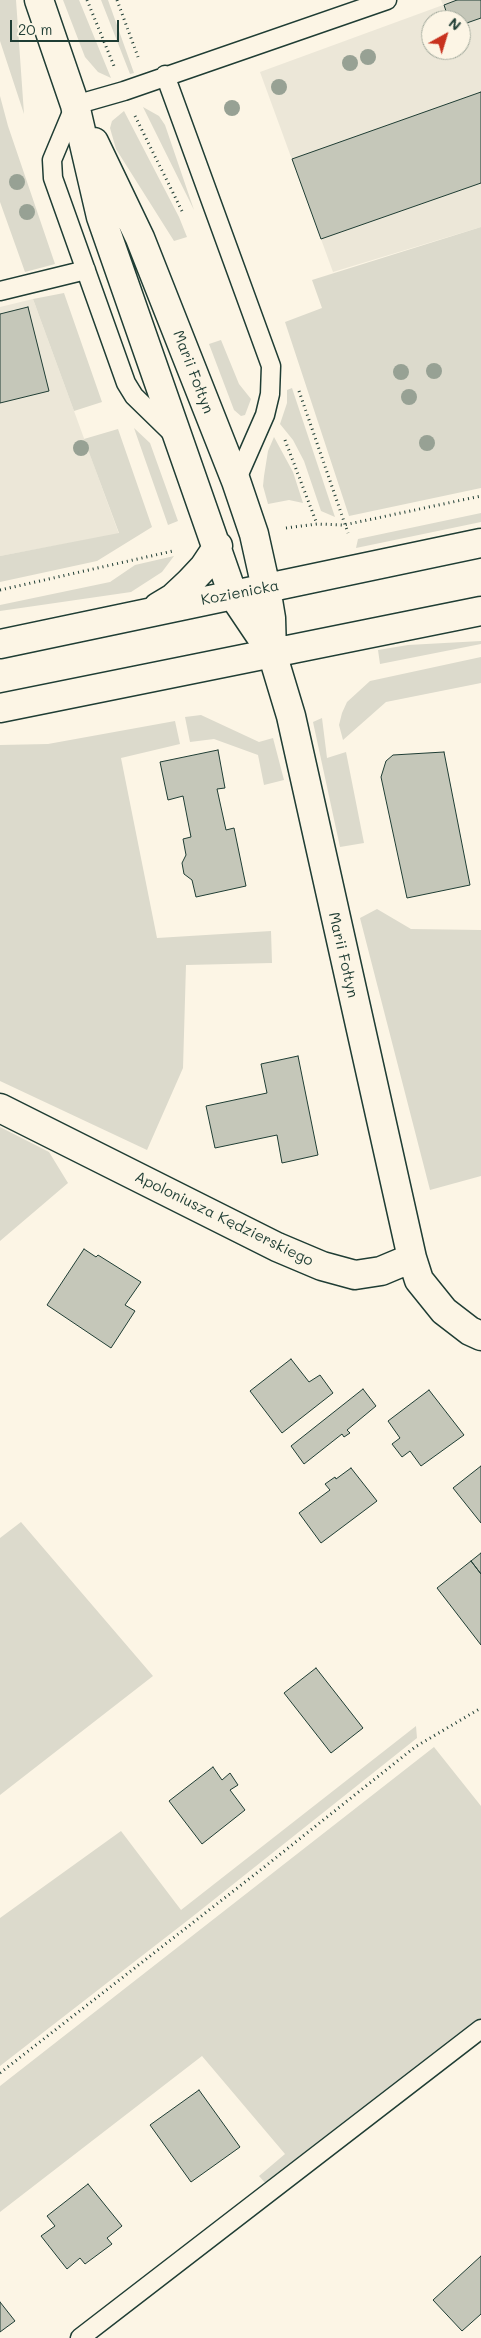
<!DOCTYPE html>
<html>
<head>
<meta charset="utf-8">
<style>
  body { margin:0 }
  #map { position:relative; width:481px; height:2338px; overflow:hidden; background:#fcf5e5; font-family:Mali,sans-serif }
  canvas { display:block }
  .north { position:absolute; left:421px; top:10px; width:50px; height:50px; box-sizing:border-box; background:#fcf5e5; border:1px solid #a4ab9e; border-radius:50%; rotate:39deg; font-size:14px; font-weight:700; line-height:20px; text-align:center; color:#1f3d34 }
  .north::after { content:''; display:block; margin:auto; width:18px; height:22px; background:#c8321e; clip-path:polygon(50% 0,100% 100%,50% 72%,0 100%) }
  .scale { position:absolute; left:10px; top:20px; width:109px; height:22px; box-sizing:border-box; border:2px solid #1f3d34; border-top:0; padding-left:6px; font-size:15px; line-height:18px; white-space:nowrap; color:#1f3d34; -webkit-text-stroke:4px #fcf5e5; paint-order:stroke }
</style>
</head>
<body>
<div id="map">
<canvas width="481" height="2338"></canvas>
<div class="north">N</div>
<div class="scale">20 m</div>
</div>
<script>
const g = document.querySelector('canvas').getContext('2d');
g.lineJoin = 'round';
function fill(path, color) { g.fillStyle = color; g.fill(path, 'evenodd'); }
const toPath = rows => new Path2D(rows.map(r => 'M' + r).join(''));
function strokePath(path, color, width, dash) { g.strokeStyle = color; g.lineWidth = width; g.lineCap = dash ? 'butt' : 'round'; g.setLineDash(dash || []); g.stroke(path); }
function write(font, color, halo, rows, align = 'center') {
  g.font = font + ' Mali,sans-serif'; g.lineWidth = 4; g.setLineDash([]); g.textBaseline = 'middle'; g.strokeStyle = halo; g.fillStyle = color; for (const [text, x, y, turn = 0] of rows) {
    g.save(); g.translate(x, y); g.rotate((+turn || 0) * Math.PI / 180); g.textAlign = isNaN(turn) ? turn : align; if (halo) g.strokeText(text, 0, 0); g.fillText(text, 0, 0); g.restore();
  }
}
const built = toPath([
  [441,0,481,0,481,227,333,272,260,72,443,5],
  [431,20,461,20,461,50,431,50],
  [33,299,119,534,0,556,0,307]
]);
const green = toPath([
  [0,0,16,0,24,114,0,41],
  [63,0,79,0,111,78,98,72,85,57],
  [101,0,108,0,134,73,130,74],
  [0,96,8,126,55,264,25,272,0,202],
  [143,107,159,116,165,125,194,210],
  [124,111,179,217,187,237,174,241,116,149,110,128,112,121],
  [481,227,481,488,349,516,285,322,322,308,312,280],
  [64,293,102,402,74,411,33,299],
  [221,340,239,384,251,399,245,415,241,416,234,410,209,344],
  [292,388,335,517,321,511,304,461,293,440,280,424,287,403,287,390],
  [134,428,150,443,178,521,168,525],
  [118,429,152,527,97,561,0,582,0,556,119,533,84,439],
  [274,437,293,472,303,503,289,500,268,504,263,486,264,476,268,451],
  [481,513,481,522,356,548,358,539],
  [174,556,162,572,131,592,0,611,0,605,110,582,135,565],
  [481,641,481,644,380,664,378,650,408,645],
  [481,657,481,683,386,702,343,740,339,725,342,713,347,702,370,681],
  [201,715,259,742,273,738,284,780,264,785,258,755,214,739,190,742,185,717],
  [322,718,327,758,346,752,364,843,340,847,313,722],
  [175,721,180,744,121,758,157,938,271,931,272,963,186,965,183,1068,147,1150,0,1081,0,745,48,744],
  [377,909,411,929,481,930,481,1176,430,1190,360,918],
  [0,1127,49,1152,68,1183,0,1241],
  [21,1522,153,1676,0,1795,0,1538],
  [416,1726,417,1738,192,1917,0,2066,0,1918,121,1831,181,1910],
  [434,1747,481,1806,481,2021,267,2185,259,2176,285,2154,202,2056,0,2212,0,2086]
]);
const building = toPath([
  [457,0,481,0,481,18,461,25,461,20,449,20,444,5,457,0],
  [481,92,481,183,321,239,292,159,481,92],
  [28,307,49,391,0,403,0,314,28,307],
  [218,750,225,788,217,789,226,830,234,828,246,886,196,897,192,880,184,874,182,863,186,855,183,839,191,837,183,796,168,800,160,762,218,750],
  [444,752,470,885,407,898,381,777,386,761,393,755,444,752],
  [298,1056,318,1155,282,1163,277,1135,215,1148,206,1106,267,1093,261,1064,298,1056],
  [84,1249,96,1257,98,1255,141,1282,125,1305,135,1311,111,1348,47,1305,84,1249],
  [291,1359,309,1382,320,1375,333,1393,282,1433,250,1391,291,1359],
  [363,1389,376,1406,347,1430,350,1433,344,1437,342,1434,304,1464,291,1446,363,1389],
  [429,1390,464,1435,421,1466,410,1451,402,1457,392,1444,400,1438,388,1421,429,1390],
  [481,1466,481,1523,453,1488,481,1466],
  [351,1468,377,1501,321,1543,299,1513,330,1490,325,1484,335,1477,336,1479,351,1468],
  [481,1553,481,1574,471,1561,481,1553],
  [471,1561,481,1574,481,1645,437,1588,471,1561],
  [316,1668,363,1728,331,1753,284,1693,316,1668],
  [213,1767,222,1780,230,1773,238,1785,230,1790,245,1810,202,1844,169,1801,213,1767],
  [199,2090,240,2147,191,2182,150,2125,199,2090],
  [88,2184,122,2226,107,2238,112,2244,85,2264,80,2258,67,2269,41,2236,55,2226,47,2216,88,2184],
  [481,2256,481,2314,462,2331,433,2300,481,2256],
  [0,2302,15,2321,0,2332,0,2302]
]);
const path = toPath([
  [87,0,114,66],
  [117,0,138,57],
  [135,116,183,213],
  [299,391,348,533],
  [285,440,317,524],
  [286,528,317,524,344,525,481,496],
  [0,590,173,551],
  [0,2073,263,1868,415,1747,481,1708]
]);
const lane = toPath([
  [165,75,271,366,270,394,265,415,236,481],
  [0,291,86,270],
  [173,434,134,396,126,383,53,178,52,160,75,105,124,91,387,0],
  [80,2338,481,2029]
]);
const street = toPath([
  [272,653,291,716,412,1258,419,1280,444,1311,470,1331,481,1336],
  [0,1108,277,1247,322,1266,355,1275,381,1271,412,1258]
]);
const secondary = toPath([
  [39,0,75,105,101,217,233,595,272,653],
  [94,142,140,238,236,481,254,534,266,588,271,618,272,653],
  [158,607,173,598,189,583,204,567,218,546],
  [0,644,481,543],
  [0,708,481,611]
]);
const trees = [
  [368,57],
  [350,63],
  [279,87],
  [232,108],
  [17,182],
  [27,212],
  [434,371],
  [401,372],
  [409,397],
  [427,443],
  [81,448]
];
const streetNames = [
  ["Marii Fołtyn",193,372,69],
  ["Kozienicka",240,593,-11],
  ["Marii Fołtyn",343,955,77],
  ["Apoloniusza Kędzierskiego",224,1219,26]
];
fill(built, '#ece7d8');
fill(green, '#dcdacc');
fill(building, '#c5c7b9');
strokePath(building, '#1f3d34', 1);
strokePath(lane, '#1f3d34', 21);
strokePath(street, '#1f3d34', 31);
strokePath(secondary, '#1f3d34', 31);
strokePath(path, '#1f3d34', 3, [1, 4]);
strokePath(lane, '#fcf5e5', 18);
strokePath(street, '#fcf5e5', 28);
strokePath(secondary, '#fcf5e5', 28);
g.fillStyle = '#97a194';
for (const [x, y] of trees) { g.beginPath(); g.arc(x, y, 8, 0, 2 * Math.PI); g.fill(); }
write('15px', '#1f3d34', '#fcf5e5', streetNames);
</script>
</body>
</html>
